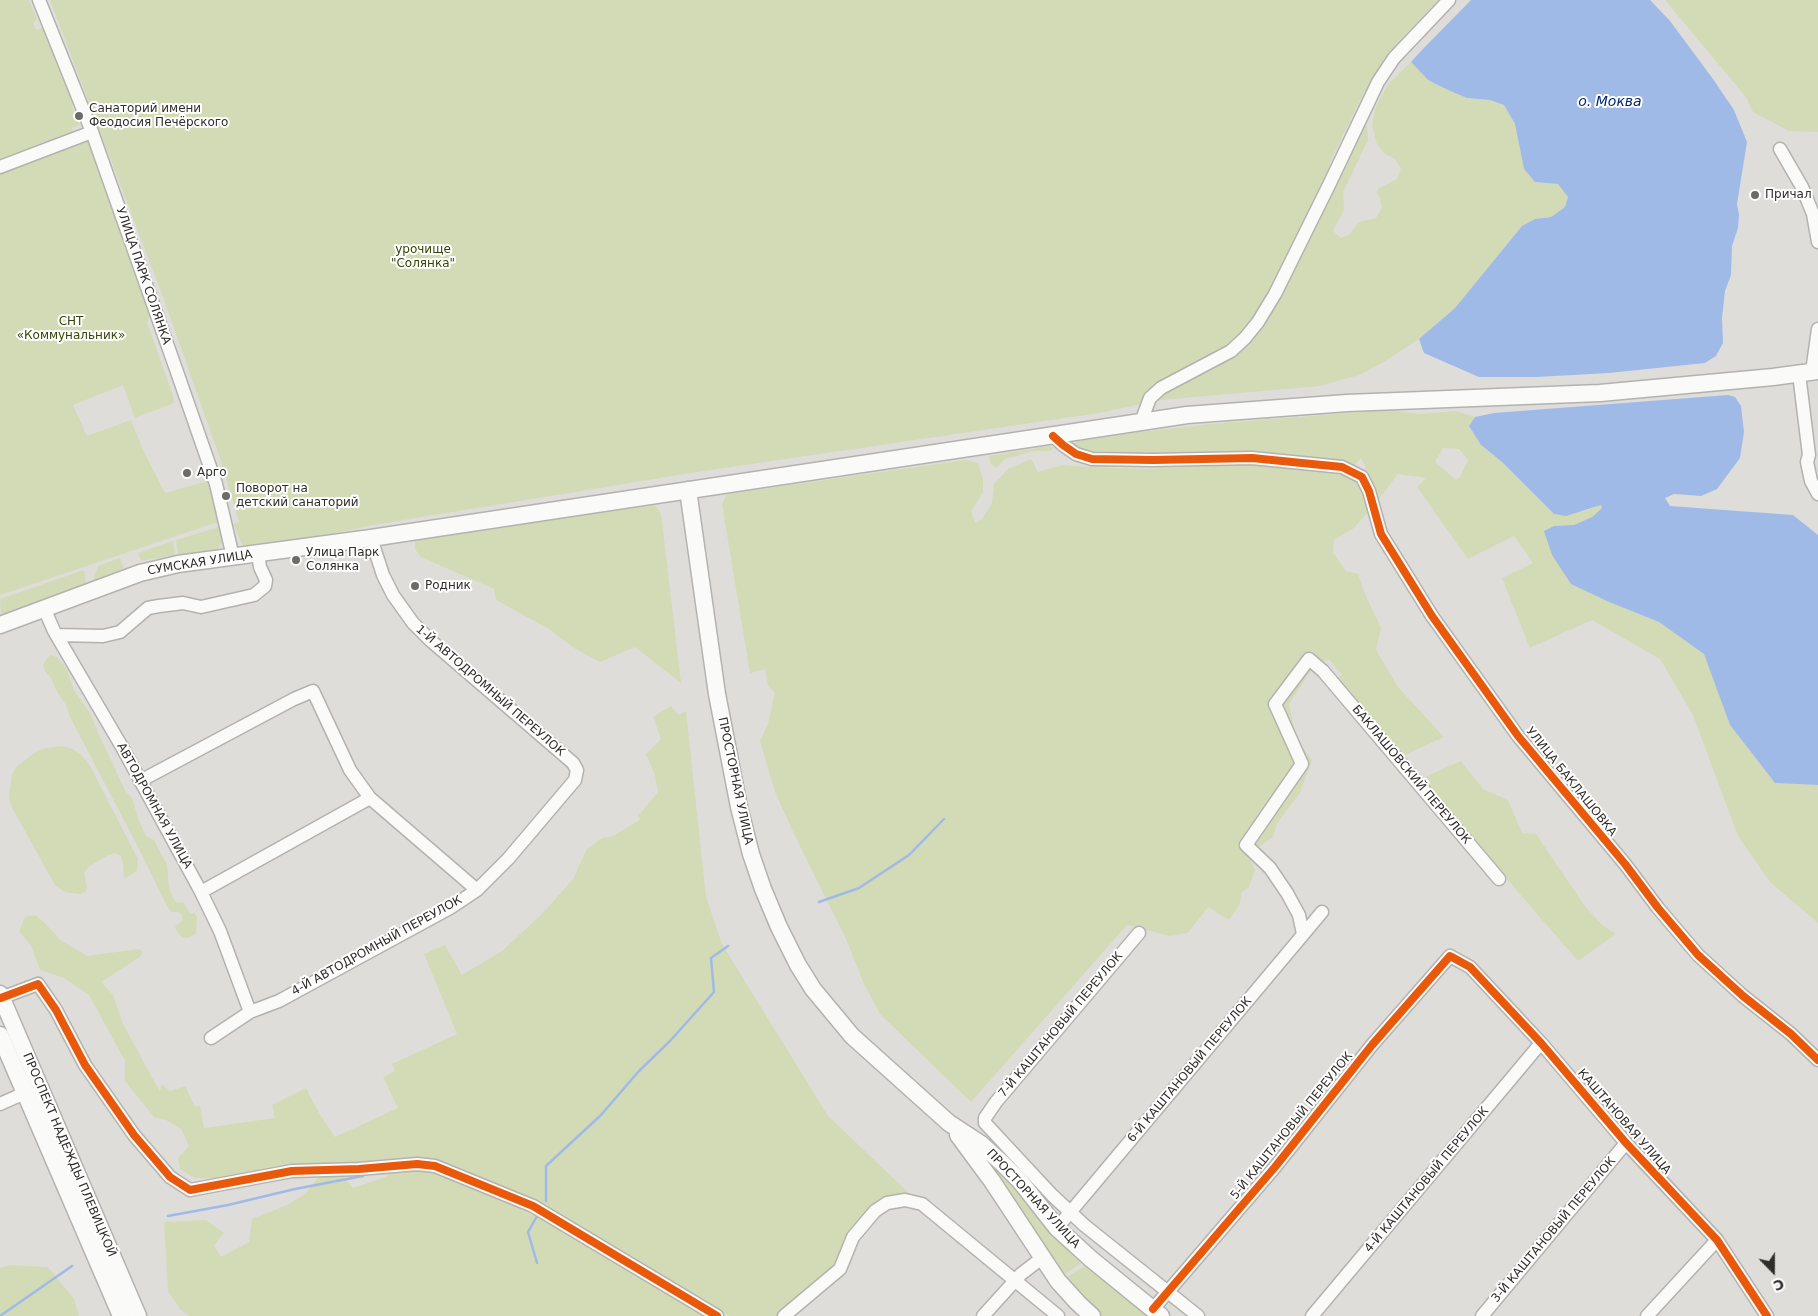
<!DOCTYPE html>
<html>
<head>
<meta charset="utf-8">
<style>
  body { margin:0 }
  #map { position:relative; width:1818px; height:1316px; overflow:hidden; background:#dfddd9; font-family:"DejaVu Sans",sans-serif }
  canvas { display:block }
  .north { position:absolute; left:1748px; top:1246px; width:50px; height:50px; -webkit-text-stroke:4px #fff; paint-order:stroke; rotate:158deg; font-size:14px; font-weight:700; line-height:20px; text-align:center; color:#302e2b }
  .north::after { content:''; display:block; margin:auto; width:18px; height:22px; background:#302e2b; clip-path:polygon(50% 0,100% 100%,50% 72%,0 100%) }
</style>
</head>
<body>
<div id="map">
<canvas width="1818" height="1316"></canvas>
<div class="north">С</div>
</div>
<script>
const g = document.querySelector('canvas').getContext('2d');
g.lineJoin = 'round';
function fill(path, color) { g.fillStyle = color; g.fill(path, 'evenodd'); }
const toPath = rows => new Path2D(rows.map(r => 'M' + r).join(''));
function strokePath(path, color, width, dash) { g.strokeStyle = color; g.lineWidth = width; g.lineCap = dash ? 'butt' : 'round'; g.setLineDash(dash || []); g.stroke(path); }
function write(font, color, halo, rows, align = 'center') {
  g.font = font + ' "DejaVu Sans",sans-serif'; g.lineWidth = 4; g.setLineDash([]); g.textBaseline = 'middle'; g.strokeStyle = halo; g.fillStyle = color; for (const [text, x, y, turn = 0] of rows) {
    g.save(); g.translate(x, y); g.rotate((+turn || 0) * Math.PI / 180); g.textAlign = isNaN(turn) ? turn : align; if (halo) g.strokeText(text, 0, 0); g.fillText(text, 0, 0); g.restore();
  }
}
const green = toPath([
  [0,0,29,0,37,19,33,23,36,30,45,27,76,101,72,106,80,125,72,128,76,137,0,164],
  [50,0,1438,0,1397,43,1382,65,1363,94,1330,162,1328,196,1363,126,1367,126,1368,140,1343,192,1344,210,1333,231,1341,238,1349,235,1359,222,1376,218,1382,208,1380,198,1376,192,1379,188,1397,179,1401,169,1395,159,1385,154,1377,144,1372,126,1375,108,1389,83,1411,62,1428,80,1467,98,1490,100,1504,105,1515,124,1524,169,1535,182,1558,184,1568,197,1565,207,1551,217,1535,219,1522,226,1455,308,1419,339,1382,363,1359,375,1320,386,1161,400,1099,413,697,472,373,525,295,542,243,546,233,524,239,522,222,464,163,297],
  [1665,0,1818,0,1818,132,1789,131,1753,112,1746,97],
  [87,135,100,168,150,317,147,322,173,396,174,403,135,418,123,385,73,405,87,436,131,420,143,450,165,493,208,481,221,521,0,595,0,168],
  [1386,410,1420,414,1456,411,1475,417,1469,426,1481,445,1502,462,1554,514,1585,511,1601,505,1602,508,1592,517,1574,525,1554,526,1609,602,1659,622,1705,654,1730,725,1775,783,1818,785,1818,923,1770,882,1738,836,1693,715,1660,659,1592,620,1530,648,1502,578,1533,563,1514,536,1468,559,1417,487,1426,478,1398,474,1376,503,1366,476,1365,466,1361,458,1353,467,1091,456,1071,444,1078,441,1132,433,1211,424],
  [1443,448,1459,449,1468,460,1460,477,1456,480,1435,462],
  [1049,446,1053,448,1050,451,1034,451,1005,459,996,468,990,463,989,456],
  [1031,459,1038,472,1062,465,1089,467,1147,469,1250,463,1314,472,1344,473,1355,478,1362,485,1371,509,1354,528,1334,540,1333,553,1346,571,1358,574,1365,594,1381,628,1376,650,1398,687,1444,737,1400,757,1333,680,1342,675,1329,659,1314,666,1289,704,1296,738,1312,760,1300,793,1277,823,1273,837,1248,854,1255,870,1249,887,1242,892,1239,906,1229,920,1208,907,1188,933,1170,936,1127,925,971,1102,880,1014,864,984,846,939,794,834,775,792,760,741,768,724,775,693,768,685,765,669,750,673,722,504,727,494,966,460,978,463,983,480,983,492,971,512,976,523,982,519,992,503,994,484,1008,469],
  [654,505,661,513,681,683,635,647,600,662,574,648,549,629,496,600,494,589,421,557,415,549,415,540],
  [219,527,222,529,222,542,218,549,178,555,176,540],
  [173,541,175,555,141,561,138,553],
  [120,558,124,568,93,581,98,566],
  [84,570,86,583,4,614,1,613,0,599],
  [51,655,57,657,66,668,74,690,90,713,101,739,126,792,132,798,138,818,146,836,154,840,167,865,169,888,173,898,177,903,183,902,190,913,194,913,197,917,196,934,187,938,182,937,177,932,175,926,182,921,182,915,179,912,171,912,165,902,140,851,70,717,66,705,57,692,51,678,45,671,43,665,47,658],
  [671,706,678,715,686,711,706,897,722,944,828,1116,911,1195,892,1195,872,1206,843,1239,843,1251,838,1263,777,1316,730,1316,694,1297,622,1253,428,1160,365,1164,290,1165,219,1178,195,1178,180,1169,178,1158,189,1146,181,1129,166,1120,154,1117,125,1081,125,1061,89,995,64,978,40,970,31,946,19,931,25,917,35,915,44,922,60,940,87,956,138,949,143,952,140,957,101,982,113,995,123,1024,160,1092,161,1084,170,1091,185,1086,195,1107,200,1106,204,1128,275,1118,272,1105,306,1088,319,1113,335,1137,398,1108,383,1077,395,1071,392,1064,457,1034,424,954,445,945,462,975,502,951,542,914,573,879,587,849,602,838,613,836,641,819,638,816,658,792,655,775,646,754,661,739,653,717],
  [62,746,73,749,81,755,89,764,138,859,137,871,124,879,123,864,121,856,115,853,108,855,87,868,84,873,87,888,85,892,80,894,70,893,63,891,55,885,11,806,9,797,12,775,17,766,36,752,45,748],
  [1461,761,1483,789,1508,800,1522,833,1536,834,1584,905,1602,925,1616,934,1578,961,1420,779],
  [993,1165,995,1165,1084,1261,1062,1276,992,1167],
  [418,1168,458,1178,592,1245,710,1316,189,1316,180,1309,168,1291,164,1222,206,1220,224,1233,214,1246,221,1257,249,1242,252,1219,287,1205,305,1194,319,1176,341,1174,353,1188,385,1177,394,1169],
  [1088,1264,1151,1316,1102,1316,1083,1299,1064,1279],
  [10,1265,48,1267,74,1299,79,1316,0,1316,0,1268]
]);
const water = toPath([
  [1471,0,1650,0,1670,21,1713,79,1734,110,1747,142,1737,204,1739,215,1738,228,1732,246,1731,275,1725,291,1722,318,1723,343,1716,356,1705,363,1609,373,1537,377,1479,377,1424,353,1419,339,1455,308,1522,226,1535,219,1551,217,1565,207,1568,197,1558,184,1535,182,1524,169,1515,124,1504,105,1490,100,1467,98,1448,90,1428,80,1411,62,1421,51],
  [1728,395,1735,397,1741,406,1744,432,1740,458,1717,489,1701,496,1674,494,1665,498,1670,506,1793,515,1818,535,1818,785,1775,783,1730,725,1704,654,1659,622,1609,602,1571,584,1552,555,1544,531,1554,526,1574,525,1592,517,1602,508,1601,505,1566,516,1554,514,1502,462,1481,445,1469,426,1475,417,1494,413]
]);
const stream = toPath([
  [819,902,859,888,909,855,944,819],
  [546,1201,546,1166,601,1115,639,1071,670,1041,714,992,711,958,728,946],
  [168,1216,228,1205,295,1189,363,1176],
  [537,1263,528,1232,537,1216],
  [0,1316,72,1266]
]);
const minor = toPath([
  [39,0,92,132,177,372,216,484,233,557],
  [1780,149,1802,187,1813,214,1818,242],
  [0,167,92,132],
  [1812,372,1818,329],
  [1799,374,1809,455,1807,462,1811,481,1818,494],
  [1141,422,1150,398,1161,388,1231,351,1245,338,1258,322,1275,294,1329,185,1378,82,1394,58,1449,0],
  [1053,436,1063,445,1076,454,1092,459,1153,460,1252,458,1342,467,1362,477,1369,491,1381,534,1432,616,1518,736,1625,864,1658,908,1698,955,1743,996,1791,1034,1818,1060],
  [44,608,54,631,122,747,201,892,220,931,250,1012],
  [57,635,103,636,120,632,148,608,159,606,183,603,201,607,254,595,265,586,266,580,260,567,258,554],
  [140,781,294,699,313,691,350,770,370,798],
  [201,892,370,798,477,890],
  [1139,933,996,1102,985,1118,985,1123,1052,1195,1084,1225,1198,1316],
  [1303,934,1299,915,1287,893,1270,868,1246,845,1302,764,1275,704,1309,659,1323,671,1499,879],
  [1,998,38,984,56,1010,85,1065,134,1135,170,1177,190,1190,292,1171,359,1169,417,1164,435,1166,533,1206,717,1316],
  [211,1038,250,1012,279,1001,450,908,477,890,508,859,575,780,577,770,573,763,430,640,413,623,393,595,383,575,371,538],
  [0,1104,25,1093],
  [1057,1228,1322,912],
  [1153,1309,1275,1167,1372,1045,1450,956,1470,967,1541,1043,1626,1143,1717,1240,1767,1316],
  [784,1316,840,1269,853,1237,875,1211,887,1203,905,1200,922,1204,1058,1316],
  [983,1316,1021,1274,1042,1258],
  [1312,1316,1541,1043],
  [1482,1316,1626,1143],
  [1647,1316,1717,1240]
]);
const major = toPath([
  [688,490,717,694,739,807,751,854,763,889,779,927,798,965,813,989,852,1036,949,1123,981,1144,1003,1164,1020,1181,1057,1228,1091,1259,1161,1316],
  [0,625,140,573,178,564,371,538,1141,422,1187,415,1347,403,1600,393,1773,377,1818,371],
  [0,994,138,1316],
  [0,1035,121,1316],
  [958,1135,992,1181,1058,1281,1078,1303,1092,1316]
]);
const cycleway = toPath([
  [1053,436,1063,445,1076,454,1092,459,1153,460,1252,458,1342,467,1362,477,1369,491,1381,534,1432,616,1518,736,1625,864,1658,908,1698,955,1743,996,1791,1034,1818,1060],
  [1,998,38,984,56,1010,85,1065,134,1135,170,1177,190,1190,292,1171,359,1169,417,1164,435,1166,533,1206,717,1316],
  [1153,1309,1275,1167,1372,1045,1450,956,1470,967,1541,1043,1626,1143,1717,1240,1767,1316]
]);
const markers = [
  [79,116,5,"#6d6b68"],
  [1755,195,5,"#6d6b68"],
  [187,473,5,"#6d6b68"],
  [226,496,5,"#6d6b68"],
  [296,560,5,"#6d6b68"],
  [415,586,5,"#6d6b68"]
];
const poiNames = [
  ["Санаторий имени",89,109],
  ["Феодосия Печёрского",89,123],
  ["Причал",1765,195],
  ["Арго",197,473],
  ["Поворот на",236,489],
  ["детский санаторий",236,503],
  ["Улица Парк",306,553],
  ["Солянка",306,567],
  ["Родник",425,586]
];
const parkNames = [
  ["урочище",423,250],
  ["\"Солянка\"",423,264],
  ["СНТ",71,322],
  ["«Коммунальник»",71,336]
];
const streetNames = [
  ["УЛИЦА ПАРК СОЛЯНКА",143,276,71],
  ["СУМСКАЯ УЛИЦА",200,563,-9],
  ["1-Й АВТОДРОМНЫЙ ПЕРЕУЛОК",490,691,41],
  ["БАКЛАШОВСКИЙ ПЕРЕУЛОК",1411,775,50],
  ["ПРОСТОРНАЯ УЛИЦА",735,781,78],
  ["УЛИЦА БАКЛАШОВКА",1571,782,51],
  ["АВТОДРОМНАЯ УЛИЦА",154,806,61],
  ["4-Й АВТОДРОМНЫЙ ПЕРЕУЛОК",377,946,-29],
  ["7-Й КАШТАНОВЫЙ ПЕРЕУЛОК",1061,1025,-50],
  ["6-Й КАШТАНОВЫЙ ПЕРЕУЛОК",1190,1070,-50],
  ["КАШТАНОВАЯ УЛИЦА",1624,1122,49],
  ["5-Й КАШТАНОВЫЙ ПЕРЕУЛОК",1292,1126,-51],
  ["ПРОСПЕКТ НАДЕЖДЫ ПЛЕВИЦКОЙ",69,1155,67],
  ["4-Й КАШТАНОВЫЙ ПЕРЕУЛОК",1427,1180,-50],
  ["ПРОСТОРНАЯ УЛИЦА",1033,1199,47],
  ["3-Й КАШТАНОВЫЙ ПЕРЕУЛОК",1554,1230,-50]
];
const waterNames = [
  ["о. Моква",1610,102]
];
fill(green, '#d2dbb6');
fill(water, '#a0bae8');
strokePath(stream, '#a0bae8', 2.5);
strokePath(minor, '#b4b2af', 15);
strokePath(major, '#b4b2af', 19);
strokePath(minor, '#fafaf9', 12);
strokePath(major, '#fafaf9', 16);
strokePath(cycleway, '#e8590c', 8);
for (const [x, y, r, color] of markers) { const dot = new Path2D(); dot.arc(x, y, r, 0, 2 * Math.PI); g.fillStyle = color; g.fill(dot); strokePath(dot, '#fff', 2); }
write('12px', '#302e2b', '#fff', poiNames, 'left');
write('12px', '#374305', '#fff', parkNames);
write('12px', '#302e2b', '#fff', streetNames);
write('italic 14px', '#022774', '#fff', waterNames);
</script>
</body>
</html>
